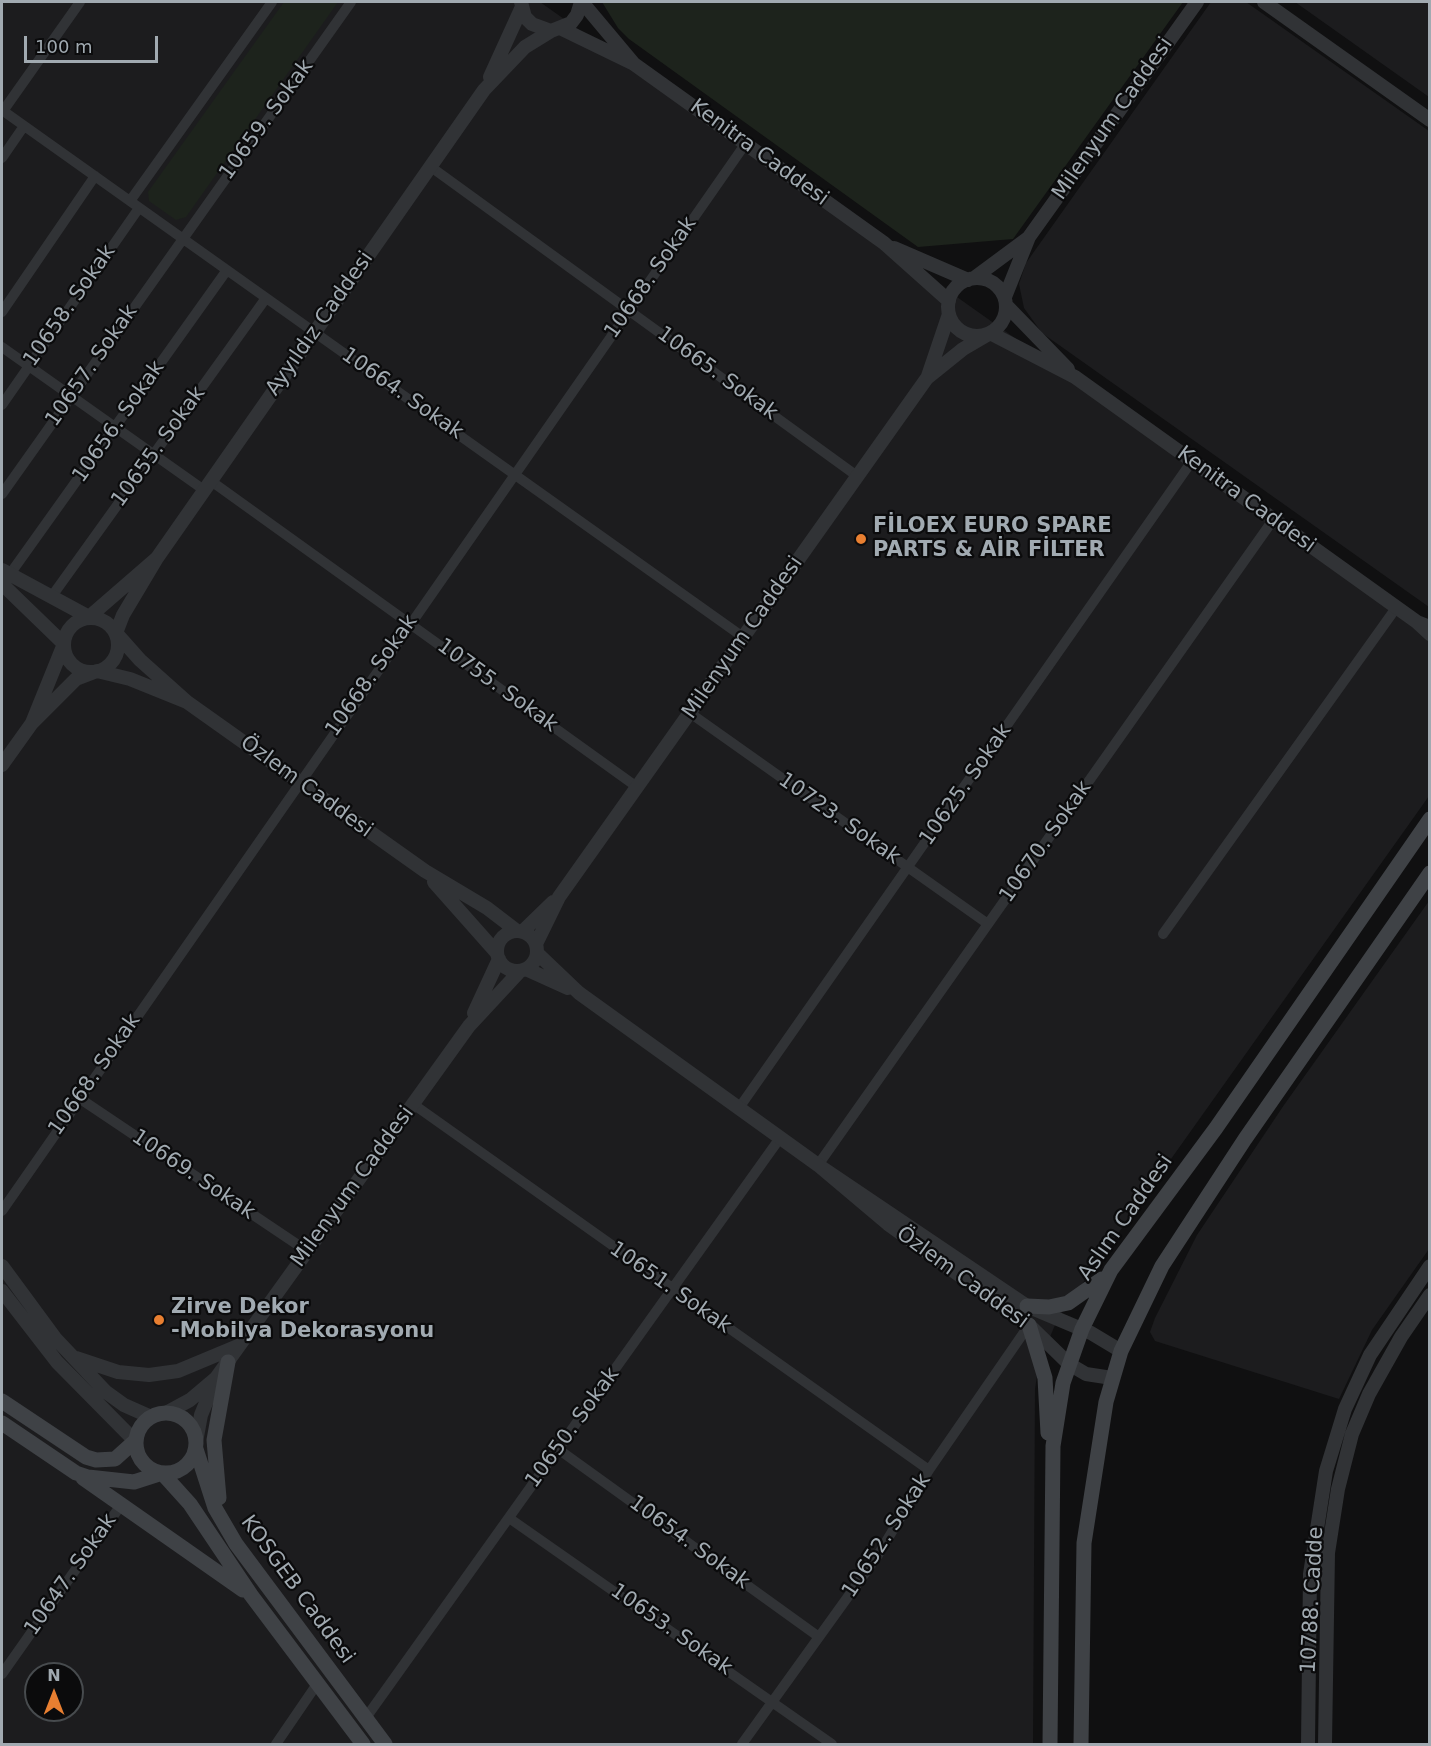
<!DOCTYPE html>
<html>
<head>
<meta charset="utf-8">
<style>
  body { margin:0 }
  #map { position:relative; width:1431px; height:1746px; overflow:hidden; background:#101011; font-family:"DejaVu Sans",sans-serif }
  canvas { display:block }
  .frame { position:absolute; inset:0; border:3px solid #a1aab1; pointer-events:none }
  .north { position:absolute; left:24px; top:1662px; width:60px; height:60px; box-sizing:border-box; background:#0b0b0c; border:2px solid #474b4e; border-radius:50%; rotate:0deg; font-size:16px; font-weight:700; line-height:24px; text-align:center; color:#a1aab1 }
  .north::after { content:''; display:block; margin:auto; width:21px; height:27px; background:#e87f31; clip-path:polygon(50% 0,100% 100%,50% 72%,0 100%) }
  .scale { position:absolute; left:24px; top:36px; width:134px; height:27px; box-sizing:border-box; border:3px solid #a1aab1; border-top:0; padding-left:8px; font-size:18px; line-height:21px; white-space:nowrap; color:#a1aab1; -webkit-text-stroke:4px #0b0b0c; paint-order:stroke }
</style>
</head>
<body>
<div id="map">
<canvas width="1431" height="1746"></canvas>
<div class="frame"></div>
<div class="north">N</div>
<div class="scale">100 m</div>
</div>
<script>
const g = document.querySelector('canvas').getContext('2d');
g.lineJoin = 'round';
function fill(path, color) { g.fillStyle = color; g.fill(path, 'evenodd'); }
const toPath = rows => new Path2D(rows.map(r => 'M' + r).join(''));
function strokePath(path, color, width, dash) { g.strokeStyle = color; g.lineWidth = width; g.lineCap = dash ? 'butt' : 'round'; g.setLineDash(dash || []); g.stroke(path); }
function write(font, color, halo, rows, align = 'center') {
  g.font = font + ' "DejaVu Sans",sans-serif'; g.lineWidth = 4.5; g.setLineDash([]); g.textBaseline = 'middle'; g.strokeStyle = halo; g.fillStyle = color; for (const [text, x, y, turn = 0] of rows) {
    g.save(); g.translate(x, y); g.rotate((+turn || 0) * Math.PI / 180); g.textAlign = isNaN(turn) ? turn : align; if (halo) g.strokeText(text, 0, 0); g.fillText(text, 0, 0); g.restore();
  }
}
const built = toPath([
  [2,2,540,2,1429,631,1429,796,1058,1318,1039,1363,1035,1389,1033,1744,2,1744],
  [36,1674,72,1674,72,1710,36,1710],
  [1211,2,1246,2,1429,131,1429,607,1042,333,1024,308,1019,284,1026,263],
  [1295,2,1429,2,1429,97],
  [1429,901,1429,1249,1372,1330,1339,1399,1155,1341,1150,1332,1155,1318,1197,1235,1284,1105]
]);
const green = toPath([
  [284,2,338,2,186,217,176,220,149,201,148,192],
  [602,2,1183,2,1013,239,918,247,629,39,618,28]
]);
const minor = toPath([
  [2,110,743,637],
  [3,111,80,2],
  [2,158,24,126],
  [431,167,857,476],
  [130,201,272,2],
  [2,312,95,176],
  [2,347,204,490],
  [2,405,139,208],
  [211,481,637,787],
  [2,494,351,2],
  [10,574,227,270],
  [52,596,266,298],
  [690,713,988,924],
  [1163,934,1396,608],
  [79,1098,307,1251],
  [413,1104,929,1470],
  [739,1108,1192,461],
  [818,1165,1273,520],
  [2,1211,746,143],
  [558,1449,819,1637],
  [509,1518,832,1744],
  [2,1674,121,1505],
  [365,1719,780,1138],
  [276,1744,317,1684],
  [742,1744,878,1555,929,1470,1029,1325]
]);
const tertiary = toPath([
  [521,2,525,17,532,24,551,31,571,23,577,15,581,2],
  [582,2,634,64,884,243,949,301],
  [1264,2,1430,120],
  [562,29,632,63],
  [490,77,521,9],
  [894,248,968,280],
  '948 307a29 29 0 1 1 58 0a29 29 0 1 1-58 0Z',
  [974,278,1028,238],
  [1005,297,1029,237,1197,2],
  [1007,306,1068,369],
  [990,333,1075,377,1417,622],
  [928,376,949,314],
  [157,558,484,90,525,47,551,31],
  [2,570,89,617,157,558,123,615,116,633,140,660,187,702,130,679,97,671,76,679,32,723,64,644,2,584],
  '64 645a27 27 0 1 1 54 0a27 27 0 1 1-54 0Z',
  [1430,627,1417,622,1430,634],
  [187,702,425,871,487,908,517,931],
  [2,765,32,723],
  [434,882,497,953],
  '497 951a20 20 0 1 1 40 0a20 20 0 1 1-40 0Z',
  [522,932,553,902],
  [536,944,559,897,927,378,963,349,987,335],
  [537,953,579,993,818,1165],
  [526,969,568,988],
  [474,1013,499,959],
  [2,1266,55,1338,106,1392,124,1405,151,1417],
  [2,1291,57,1362,135,1441],
  [76,1358,118,1372,149,1375,178,1371,238,1346],
  [1112,1378,1086,1374,1069,1364,1029,1325,888,1224,818,1165,1027,1306,1091,1333,1121,1351],
  [166,1413,190,1400,216,1378,469,1026,520,971],
  [196,1442,201,1415,214,1383],
  [1308,1744,1310,1574,1326,1471,1345,1409,1370,1355,1430,1266],
  [1325,1744,1328,1553,1338,1489,1352,1434,1369,1394,1401,1337,1430,1295]
]);
const secondary = toPath([
  [1027,1306,1049,1307,1068,1303,1102,1279],
  [1029,1325,1045,1378,1048,1433],
  [2,1401,86,1457,96,1460,115,1459,135,1441],
  '136 1443a30 30 0 1 1 60 0a30 30 0 1 1-60 0Z',
  [2,1423,76,1473,88,1477,134,1482,162,1473,190,1504,251,1595,363,1744],
  [196,1449,215,1508,236,1544,385,1744],
  [83,1478,243,1590],
  [219,1498,214,1440,228,1362],
  [1050,1744,1053,1446,1063,1383,1082,1329,1111,1270,1216,1128,1430,819],
  [1081,1744,1084,1543,1106,1402,1121,1351,1162,1266,1245,1139,1430,873]
]);
const markers = [
  [861,539,6,"#e87f31"],
  [159,1320,6,"#e87f31"]
];
const streetNames = [
  ["Milenyum Caddesi",1113,119,-55],
  ["10659. Sokak",267,120,-54],
  ["Kenitra Caddesi",759,153,36],
  ["10668. Sokak",651,278,-55],
  ["10658. Sokak",70,306,-55],
  ["Ayyıldız Caddesi",320,324,-55],
  ["10657. Sokak",92,366,-55],
  ["10665. Sokak",717,374,36],
  ["10664. Sokak",402,394,35],
  ["10656. Sokak",119,422,-55],
  ["10655. Sokak",159,447,-54],
  ["Kenitra Caddesi",1246,500,36],
  ["Milenyum Caddesi",743,638,-55],
  ["10668. Sokak",372,676,-55],
  ["10755. Sokak",497,686,36],
  ["10625. Sokak",966,785,-55],
  ["Özlem Caddesi",306,787,36],
  ["10723. Sokak",839,819,35],
  ["10670. Sokak",1046,842,-55],
  ["10668. Sokak",95,1075,-55],
  ["10669. Sokak",193,1175,34],
  ["Milenyum Caddesi",353,1187,-54],
  ["Aslım Caddesi",1126,1218,-55],
  ["Özlem Caddesi",962,1278,36],
  ["10651. Sokak",670,1288,35],
  ["10650. Sokak",573,1428,-54],
  ["10652. Sokak",887,1536,-57],
  ["10654. Sokak",689,1543,36],
  ["10647. Sokak",71,1575,-55],
  ["KOSGEB Caddesi",297,1590,54],
  ["10788. Cadde",1313,1600,-87],
  ["10653. Sokak",671,1630,35]
];
const poiNames = [
  ["FİLOEX EURO SPARE",873,527],
  ["PARTS & AİR FİLTER",873,551],
  ["Zirve Dekor",171,1308],
  ["-Mobilya Dekorasyonu",171,1332]
];
fill(built, '#1c1c1e');
fill(green, '#1d231c');
strokePath(minor, '#313336', 10);
strokePath(tertiary, '#313336', 14);
strokePath(secondary, '#3f4246', 15);
for (const [x, y, r, color] of markers) { const dot = new Path2D(); dot.arc(x, y, r, 0, 2 * Math.PI); g.fillStyle = color; g.fill(dot); strokePath(dot, '#0b0b0c', 2); }
write('21px', '#a1aab1', '#0b0b0c', streetNames);
write('bold 21px', '#a1aab1', '#0b0b0c', poiNames, 'left');
</script>
</body>
</html>
